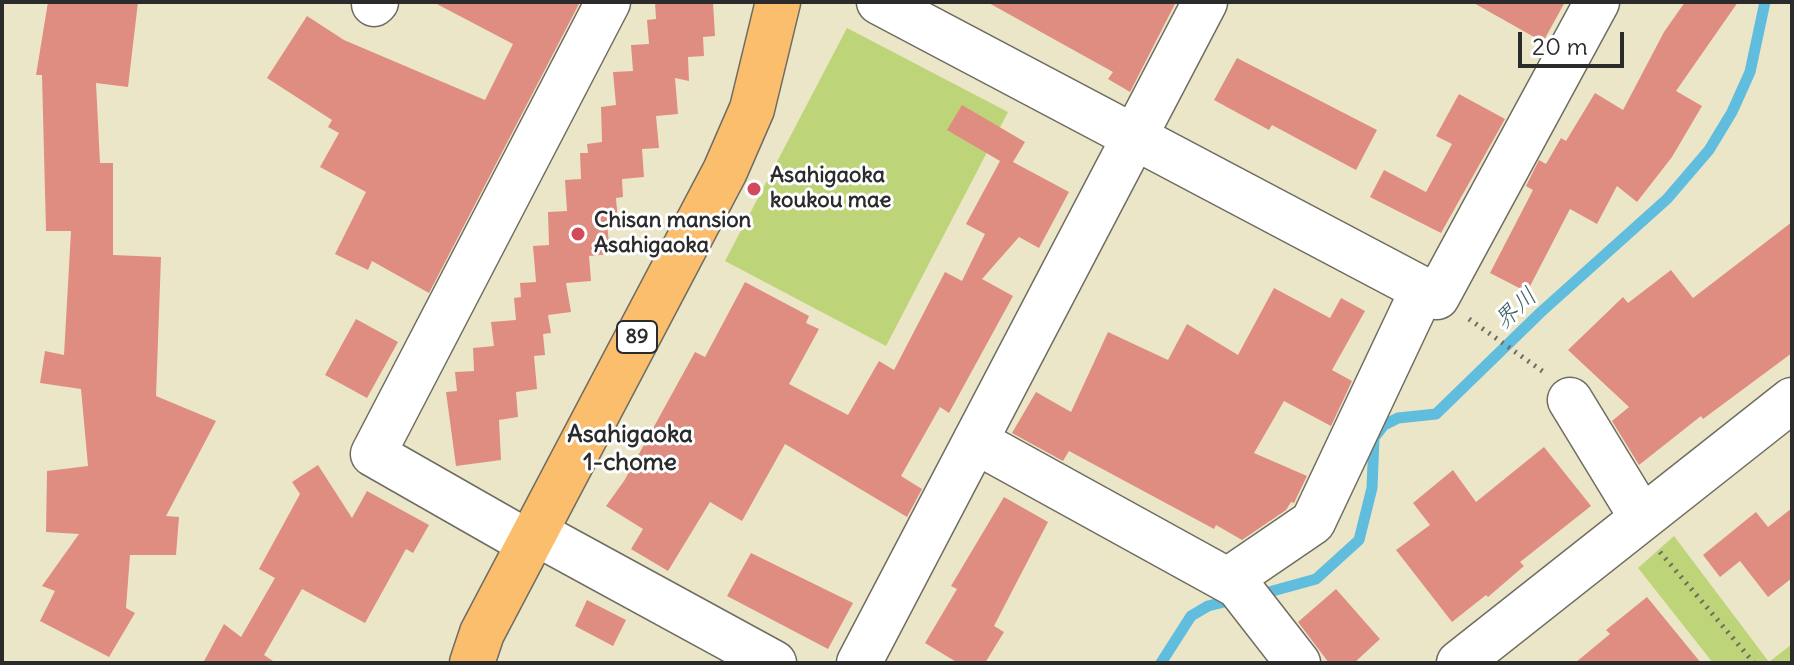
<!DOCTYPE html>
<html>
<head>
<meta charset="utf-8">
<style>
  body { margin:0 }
  #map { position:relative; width:1794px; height:665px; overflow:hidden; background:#ece6c8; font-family:Delius,sans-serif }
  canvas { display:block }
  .frame { position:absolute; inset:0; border:4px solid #2b2b2b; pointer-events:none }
  .scale { position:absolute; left:1518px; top:32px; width:106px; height:36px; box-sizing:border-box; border:4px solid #2b2b2b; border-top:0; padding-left:10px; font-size:24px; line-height:28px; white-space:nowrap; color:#2b2b2b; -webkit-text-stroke:6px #fff; paint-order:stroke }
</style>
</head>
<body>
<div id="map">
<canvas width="1794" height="665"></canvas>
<div class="frame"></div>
<div class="scale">20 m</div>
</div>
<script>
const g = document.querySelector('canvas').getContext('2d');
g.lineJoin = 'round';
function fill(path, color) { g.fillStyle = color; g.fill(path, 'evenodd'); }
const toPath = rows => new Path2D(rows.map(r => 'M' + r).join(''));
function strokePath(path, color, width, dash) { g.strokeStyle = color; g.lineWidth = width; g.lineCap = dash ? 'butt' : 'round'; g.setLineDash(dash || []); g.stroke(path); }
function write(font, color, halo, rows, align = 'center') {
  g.font = font + ' Delius,"Klee One",sans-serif'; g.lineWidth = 6; g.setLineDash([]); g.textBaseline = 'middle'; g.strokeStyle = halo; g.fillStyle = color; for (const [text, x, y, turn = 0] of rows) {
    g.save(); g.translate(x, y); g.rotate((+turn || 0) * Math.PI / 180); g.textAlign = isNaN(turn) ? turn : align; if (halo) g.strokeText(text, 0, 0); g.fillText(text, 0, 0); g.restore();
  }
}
const green = toPath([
  [847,28,1008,112,886,346,725,261],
  [1674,536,1769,662,1792,644,1792,663,1713,663,1638,568]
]);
const stream = toPath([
  [1269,592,1316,579,1359,540,1372,488,1374,438,1384,425,1398,418,1436,414,1541,312,1667,199,1709,150,1732,112,1750,72,1765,2],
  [1161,663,1191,616,1208,606,1228,601]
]);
const building = toPath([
  [48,2,138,2,128,87,96,83,100,163,113,163,113,255,161,257,156,396,216,421,166,516,179,517,176,555,130,555,126,608,135,613,109,657,40,621,55,591,42,586,79,534,46,532,47,471,88,466,81,389,40,383,45,351,64,355,71,231,46,231,42,75,36,75],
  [433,2,580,2,429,293,372,261,368,270,335,254,366,192,320,167,339,133,328,127,332,120,267,78,307,16,344,40,485,100,513,44],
  [655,2,713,2,715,36,703,37,704,56,688,57,689,81,675,78,678,114,656,116,659,148,642,149,644,177,622,179,623,197,616,198,618,222,607,223,610,254,589,256,591,281,566,283,571,312,548,315,551,333,543,334,545,355,534,356,537,389,516,392,518,417,499,420,501,460,456,466,446,392,457,391,455,372,474,371,473,348,494,346,491,322,516,320,514,298,521,297,520,283,536,282,533,246,549,245,548,212,567,211,565,180,581,179,580,153,588,153,587,144,602,142,601,107,616,105,613,72,633,71,631,45,649,44,647,20,656,19],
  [987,2,1176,2,1130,92,1108,79,1113,72],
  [1472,2,1565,2,1543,42],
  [1685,2,1738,2,1676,91,1702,106,1672,157,1637,202,1617,186,1597,224,1570,209,1527,292,1490,273,1533,190,1526,186,1539,160,1546,164,1561,138,1566,141,1595,93,1623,110,1664,32],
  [1237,58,1377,130,1356,170,1272,125,1269,130,1214,100],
  [1459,94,1505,119,1441,233,1370,197,1384,170,1426,192,1452,144,1436,136],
  [962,105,1025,142,1013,162,1069,192,1039,248,1019,237,982,279,1013,296,949,413,940,407,901,476,922,489,907,517,785,444,742,521,710,502,668,571,631,549,643,529,606,506,624,481,695,352,705,357,745,282,809,316,806,323,819,329,789,384,848,415,879,361,894,370,945,272,962,281,985,234,966,224,1000,161,947,130],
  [1792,222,1792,353,1703,419,1701,416,1639,465,1612,421,1629,407,1568,350,1623,297,1628,303,1671,270,1693,298],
  [1274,288,1330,318,1341,298,1365,311,1332,370,1352,381,1331,426,1284,401,1254,453,1307,476,1294,503,1291,502,1286,510,1242,540,1216,525,1214,529,1069,451,1063,461,1012,433,1036,392,1071,412,1108,332,1168,360,1187,324,1238,355],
  [356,319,398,342,367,398,325,375],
  [1544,447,1591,506,1520,562,1524,566,1488,597,1486,595,1452,622,1396,550,1430,525,1413,503,1453,470,1476,502],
  [318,465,352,518,367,491,429,525,413,553,406,549,365,623,302,589,264,655,276,663,203,663,224,624,241,637,275,578,259,569,300,494,292,482],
  [1004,497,1048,522,994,626,1004,632,985,663,958,663,925,643,957,589,951,586],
  [1792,508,1792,578,1768,597,1740,561,1720,577,1703,555,1756,512,1768,527],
  [751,553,853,603,828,649,727,596],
  [1336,589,1380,639,1354,663,1329,663,1298,622],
  [1647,597,1701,663,1575,663,1610,634,1606,630],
  [587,600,626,620,613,646,575,626]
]);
const path = toPath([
  [1469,319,1545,373],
  [1660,552,1754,663]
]);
const minor = toPath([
  [879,2,1437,297,1597,2],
  [374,4,376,2],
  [1570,400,1642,518],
  [975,441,1238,586,1298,663],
  [534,532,774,663],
  [529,543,373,454,608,2],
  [1228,580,1313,522,1423,289],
  [859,663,1205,2],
  [1459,663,1792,400]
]);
const major = toPath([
  [472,663,482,633,725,171,752,109,778,2]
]);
const markers = [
  [754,189,8,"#d1495b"],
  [578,234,8,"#d1495b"]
];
const shields = [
  [637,337,40]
];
const shieldNames = [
  ["89",637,337]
];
const poiNames = [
  ["Asahigaoka",770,176],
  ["koukou mae",770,201],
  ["Chisan mansion",594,221],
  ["Asahigaoka",594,246]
];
const waterNames = [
  ["界川",1516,309,-43]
];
const neighbourhoodNames = [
  ["Asahigaoka",630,435],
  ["1-chome",630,463]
];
fill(green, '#bed478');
strokePath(stream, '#60bdde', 11);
fill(building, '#df8d81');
strokePath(minor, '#6f6c62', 47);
strokePath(major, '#6f6c62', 47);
strokePath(path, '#6f6c62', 5, [2, 6]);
strokePath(minor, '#fff', 44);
strokePath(major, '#fabe6d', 44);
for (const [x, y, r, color] of markers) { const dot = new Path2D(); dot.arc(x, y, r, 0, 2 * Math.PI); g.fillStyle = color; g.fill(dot); strokePath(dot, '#fff', 3); }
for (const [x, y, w] of shields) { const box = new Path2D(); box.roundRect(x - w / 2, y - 16, w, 32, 6); g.fillStyle = '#fff'; g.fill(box); strokePath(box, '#2b2b2b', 2); }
write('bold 20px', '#2b2b2b', null, shieldNames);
write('bold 22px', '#2b2b2b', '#fff', poiNames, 'left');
write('italic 24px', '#3e5e6a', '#fff', waterNames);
write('bold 24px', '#2b2b2b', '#fff', neighbourhoodNames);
</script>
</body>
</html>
